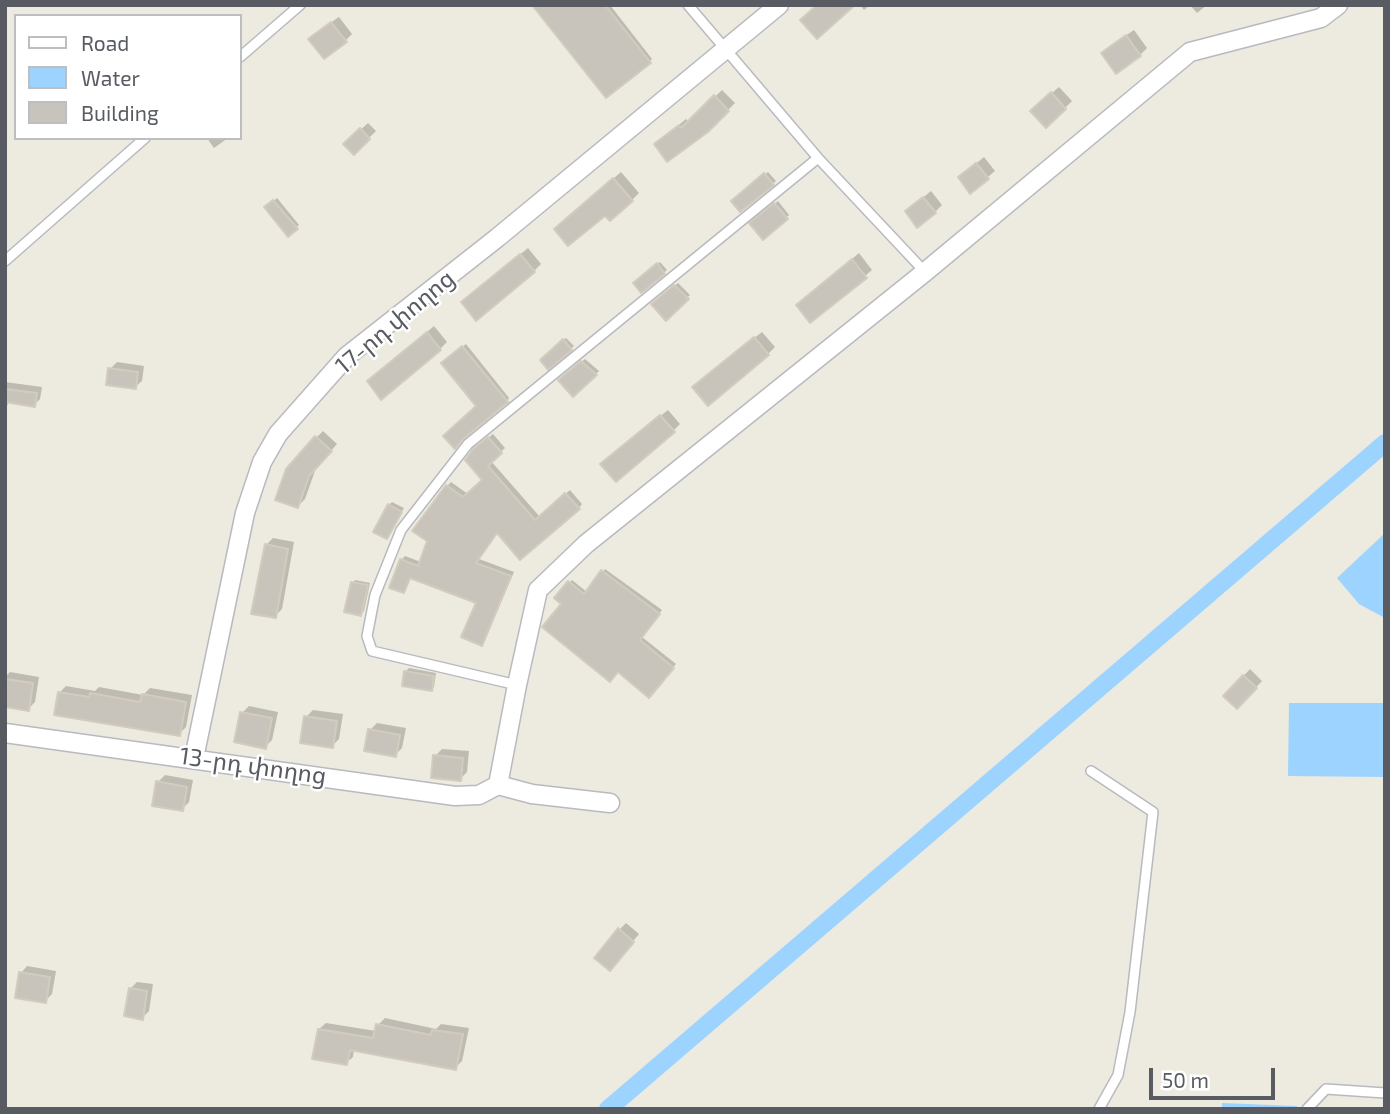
<!DOCTYPE html>
<html>
<head>
<meta charset="utf-8">
<style>
  body { margin:0 }
  #map { position:relative; width:1390px; height:1114px; overflow:hidden; background:#edeadf; font-family:"Exo 2",sans-serif }
  canvas { display:block }
  .frame { position:absolute; inset:0; border:7px solid #585c62; pointer-events:none }
  .legend { position:absolute; left:14px; top:14px; width:228px; height:126px; box-sizing:border-box; background:#fff; border:2px solid #bcbec0; margin:0; padding:9px 12px; list-style:none; font-size:21px; color:#585c62 }
  .legend li { display:flex; align-items:center; gap:14px; height:35px }
  .legend b { width:35px; border:2px solid #bcbec0 }
  .scale { position:absolute; left:1149px; top:1068px; width:126px; height:32px; box-sizing:border-box; border:4px solid #585c62; border-top:0; padding-left:9px; font-size:21px; line-height:24px; white-space:nowrap; color:#585c62; -webkit-text-stroke:5px #fff; paint-order:stroke }
</style>
</head>
<body>
<div id="map">
<canvas width="1390" height="1114"></canvas>
<div class="frame"></div>
<ul class="legend">
<li><b style="height:9px;background:#fff"></b>Road</li>
<li><b style="height:19px;background:#9dd3ff"></b>Water</li>
<li><b style="height:19px;background:#c8c4bc"></b>Building</li>
</ul>
<div class="scale">50 m</div>
</div>
<script>
const g = document.querySelector('canvas').getContext('2d');
g.lineJoin = 'round';
function fill(path, color) { g.fillStyle = color; g.fill(path, 'evenodd'); }
const toPath = rows => new Path2D(rows.map(r => 'M' + r).join(''));
function strokePath(path, color, width, dash) { g.strokeStyle = color; g.lineWidth = width; g.lineCap = dash ? 'butt' : 'round'; g.setLineDash(dash || []); g.stroke(path); }
function write(font, color, halo, rows, align = 'center') {
  g.font = font + ' "Exo 2","Noto Sans Armenian",sans-serif'; g.lineWidth = 5; g.setLineDash([]); g.textBaseline = 'middle'; g.strokeStyle = halo; g.fillStyle = color; for (const [text, x, y, turn = 0] of rows) {
    g.save(); g.translate(x, y); g.rotate((+turn || 0) * Math.PI / 180); g.textAlign = isNaN(turn) ? turn : align; if (halo) g.strokeText(text, 0, 0); g.fillText(text, 0, 0); g.restore();
  }
}
const water = toPath([
  [1385,533,1385,618,1359,604,1337,578],
  [1289,703,1385,703,1385,777,1288,776],
  [1222,1103,1297,1106,1297,1109,1222,1109]
]);
const shadow = toPath([
  [543,5,610,5,652,59,649,62],
  [860,5,870,5,864,10],
  [1190,5,1207,5,1197,13],
  [339,17,352,34,345,41,317,32],
  [1134,30,1147,48,1140,55,1110,46],
  [1059,87,1072,101,1065,108,1039,104],
  [722,90,735,103,707,131,663,138,686,119,689,122],
  [368,123,376,131,354,153,345,144],
  [207,138,228,138,214,148],
  [984,157,995,171,971,191,967,171],
  [621,172,639,193,632,200,599,191],
  [768,172,776,181,741,210,733,201],
  [931,191,942,205,935,212,914,205],
  [277,198,299,225,288,234,266,208],
  [778,201,789,215,763,237,752,223],
  [528,248,541,264,534,271,470,295],
  [859,253,872,270,865,276,805,299],
  [660,262,667,270,642,291,635,283],
  [678,283,690,295,666,318,656,301],
  [434,326,447,342,440,349,404,352],
  [762,332,775,347,768,354,701,380],
  [566,338,574,346,548,367,542,360],
  [466,344,509,398,507,401,478,406,443,363],
  [585,359,599,371,573,395,560,380],
  [117,362,144,366,142,381,135,387,110,369],
  [5,382,42,387,40,399,34,405,9,401,5,411],
  [668,410,680,424,673,431,609,457],
  [323,431,337,444,316,468,305,499,298,506,316,438],
  [493,434,505,448,491,461,540,517,570,490,582,504,579,508,498,531,479,559,514,572,485,640,481,644,478,602,412,576,404,591,401,560,405,556,421,562,447,486,451,482,468,494,485,480,479,445],
  [392,502,404,508,387,537,389,505],
  [273,538,294,542,282,609,275,616,266,545],
  [605,569,662,610,642,637,676,664,649,695,556,598,572,580,587,592],
  [355,580,370,583,364,611,361,614,353,583],
  [409,668,436,673,434,687,431,689,406,671],
  [1250,669,1262,681,1237,707,1225,696],
  [10,672,39,677,35,702,28,709,5,705,5,677],
  [66,686,95,691,99,687,143,695,150,688,192,695,186,727,179,734,59,693],
  [249,706,278,712,272,740,265,747,242,713],
  [313,710,343,714,339,739,332,746,306,717],
  [377,723,406,728,402,748,395,755,370,730],
  [442,749,469,751,467,772,460,779,435,756],
  [165,775,193,780,189,802,182,809,158,782],
  [626,923,639,934,616,962,619,930],
  [27,966,56,971,52,994,45,1001,21,973],
  [137,982,153,984,149,1011,142,1018,130,989],
  [385,1018,436,1029,441,1024,469,1028,462,1061,455,1068,354,1049,353,1057,346,1063,319,1029,326,1023,376,1031,378,1025]
]);
const canal = toPath([
  [608,1109,1385,443]
]);
const building = toPath([
  [532,5,605,5,651,63,606,98,532,5],
  [817,5,855,5,817,39,800,20,817,5],
  [331,22,347,42,324,59,308,39,331,22],
  [1126,35,1141,56,1116,74,1101,53,1126,35],
  [1051,92,1066,109,1046,128,1030,111,1051,92],
  [714,95,729,111,708,132,667,162,654,144,679,125,681,128,714,95],
  [360,128,370,139,354,155,343,144,360,128],
  [976,163,989,179,970,194,958,177,976,163],
  [764,173,774,185,740,212,731,201,764,173],
  [613,178,633,201,610,221,605,216,568,246,554,229,613,178],
  [923,197,936,213,917,228,905,211,923,197],
  [273,200,298,229,288,237,264,207,273,200],
  [774,203,788,219,763,240,749,223,774,203],
  [520,254,535,272,476,321,461,302,520,254],
  [852,259,867,278,810,323,796,305,852,259],
  [657,263,665,274,641,293,633,283,657,263],
  [674,285,689,299,666,321,651,304,674,285],
  [427,332,441,350,381,400,367,381,427,332],
  [754,337,769,355,708,406,692,387,754,337],
  [563,339,572,350,548,370,540,360,563,339],
  [462,346,508,402,463,439,455,449,443,436,476,406,441,363,462,346],
  [581,361,597,375,573,397,558,380,581,361],
  [108,368,138,372,136,389,106,385,108,368],
  [5,389,37,393,35,407,5,402,5,389],
  [660,415,675,432,616,482,600,464,660,415],
  [315,436,332,451,309,476,298,508,275,500,286,469,315,436],
  [488,437,502,453,488,466,535,520,565,493,580,509,520,560,497,533,476,563,511,576,482,646,461,637,476,603,410,578,404,593,389,588,400,559,418,566,427,541,412,531,446,485,463,497,482,480,465,460,473,449,488,437],
  [388,504,402,512,387,539,373,532,388,504],
  [265,544,288,549,276,618,251,614,265,544],
  [601,570,660,614,640,640,674,668,649,698,618,672,610,682,542,627,561,604,554,598,568,581,584,594,601,570],
  [351,582,368,585,361,616,344,612,351,582],
  [404,671,434,676,432,691,402,686,404,671],
  [1243,675,1257,688,1237,709,1223,696,1243,675],
  [5,679,33,683,29,711,5,707,5,679],
  [58,692,89,697,90,693,140,702,142,694,186,702,180,736,54,715,58,692],
  [240,712,272,718,266,749,234,742,240,712],
  [304,716,337,721,333,748,300,743,304,716],
  [368,729,400,735,396,757,364,751,368,729],
  [433,755,463,758,461,781,431,778,433,755],
  [156,781,187,787,183,811,152,806,156,781],
  [618,928,634,942,610,971,594,958,618,928],
  [19,972,50,977,46,1003,15,998,19,972],
  [129,988,147,991,143,1020,124,1016,129,988],
  [376,1024,431,1035,432,1030,463,1034,456,1070,350,1050,347,1065,312,1059,318,1029,373,1038,376,1024]
]);
const lane = toPath([
  [688,5,818,158,925,272],
  [240,57,300,5],
  [5,261,145,138],
  [517,685,372,651,367,636,375,595,401,530,468,444,818,158],
  [1091,771,1153,812,1130,1012,1118,1075,1099,1109],
  [1307,1109,1326,1089,1385,1093]
]);
const street = toPath([
  [5,733,455,796,479,795,498,785],
  [194,758,245,513,262,462,278,434,347,356,497,238,779,5],
  [498,785,517,685,538,590,586,544,925,272,1190,52,1321,18,1338,5],
  [498,785,532,794,610,803]
]);
const streetNames = [
  ["17-րդ փողոց",395,322,-40],
  ["13-րդ փողոց",253,766,8]
];
fill(water, '#9dd3ff');
fill(shadow, '#0003');
strokePath(canal, '#9dd3ff', 18);
fill(building, '#c8c4bc');
strokePath(building, '#d2ccbd', 2);
strokePath(lane, '#b8bac0', 12);
strokePath(street, '#b8bac0', 21);
strokePath(lane, '#fff', 9);
strokePath(street, '#fff', 18);
write('24px', '#585c62', '#fff', streetNames);
</script>
</body>
</html>
